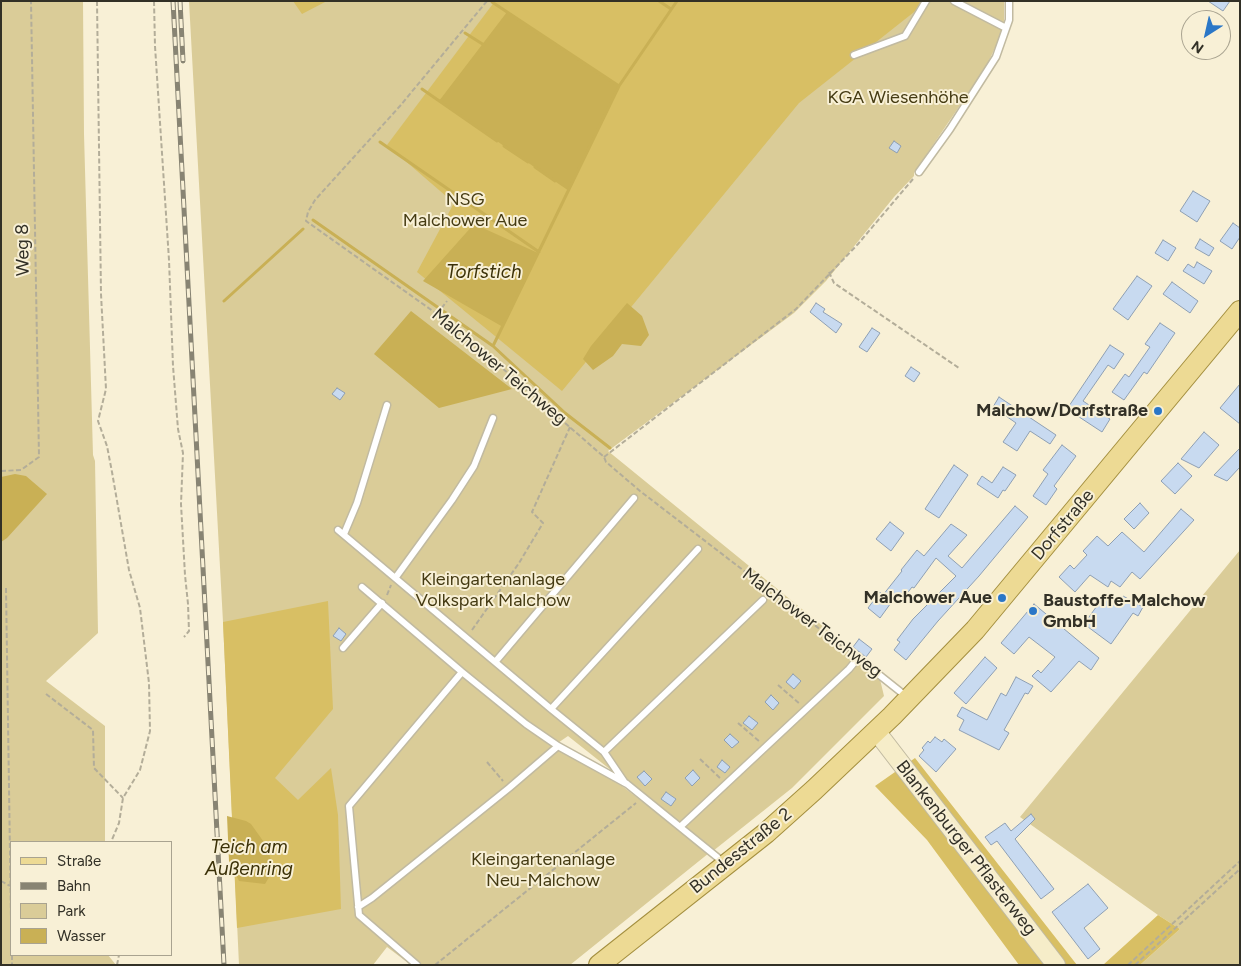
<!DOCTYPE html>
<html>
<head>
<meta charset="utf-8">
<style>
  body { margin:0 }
  #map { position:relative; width:1241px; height:966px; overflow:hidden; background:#f8f0d6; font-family:Figtree,sans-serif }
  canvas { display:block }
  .frame { position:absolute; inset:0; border:2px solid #323026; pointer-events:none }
  .legend { position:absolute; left:10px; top:841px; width:162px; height:115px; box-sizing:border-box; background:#f8f0d6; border:1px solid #a9a390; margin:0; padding:6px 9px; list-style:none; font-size:15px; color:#323026 }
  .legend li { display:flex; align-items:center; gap:10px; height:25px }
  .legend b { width:25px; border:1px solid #a9a390 }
  .north { position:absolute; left:1181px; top:10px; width:50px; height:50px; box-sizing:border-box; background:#f8f0d6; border:1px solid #a9a390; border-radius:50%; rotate:215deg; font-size:14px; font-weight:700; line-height:20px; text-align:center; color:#323026 }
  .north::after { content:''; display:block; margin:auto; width:18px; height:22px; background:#2b77c7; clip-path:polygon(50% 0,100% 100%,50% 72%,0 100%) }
</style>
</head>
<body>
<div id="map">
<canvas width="1241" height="966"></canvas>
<div class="frame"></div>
<ul class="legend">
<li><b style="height:6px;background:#edda94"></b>Straße</li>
<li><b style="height:6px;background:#888473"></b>Bahn</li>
<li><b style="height:14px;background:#dacc98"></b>Park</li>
<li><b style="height:14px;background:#c9b055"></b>Wasser</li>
</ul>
<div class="north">N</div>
</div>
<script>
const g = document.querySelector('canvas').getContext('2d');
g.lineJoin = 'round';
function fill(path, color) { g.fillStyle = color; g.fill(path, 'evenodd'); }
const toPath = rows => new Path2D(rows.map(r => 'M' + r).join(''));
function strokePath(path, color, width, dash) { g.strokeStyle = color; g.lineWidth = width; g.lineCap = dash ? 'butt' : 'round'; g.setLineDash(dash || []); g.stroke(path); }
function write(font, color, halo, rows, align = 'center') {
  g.font = font + ' Figtree,sans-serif'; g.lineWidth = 4; g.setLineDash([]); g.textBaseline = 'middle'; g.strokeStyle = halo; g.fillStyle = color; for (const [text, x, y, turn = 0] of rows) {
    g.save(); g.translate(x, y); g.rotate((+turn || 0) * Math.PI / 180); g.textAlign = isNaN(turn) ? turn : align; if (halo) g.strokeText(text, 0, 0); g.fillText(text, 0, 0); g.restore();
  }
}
const green = toPath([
  [1,1,83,1,84,134,93,455,95,461,98,633,46,681,105,726,105,842,11,842,11,955,108,955,116,965,1,965],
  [189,1,1004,1,1004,21,1001,35,986,67,914,173,914,176,894,197,826,281,794,313,608,451,878,671,884,696,792,788,713,851,568,736,552,747,622,786,709,853,570,965,411,965,387,947,373,965,239,965,223,622],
  [1240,550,1240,965,1140,965,1180,929,1158,915,1020,817]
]);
const forest = toPath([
  [293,1,327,1,302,14],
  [495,1,928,1,799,103,562,391,417,272,454,203,387,145],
  [328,601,333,709,275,778,298,800,331,768,338,815,341,909,237,928,223,622],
  [915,758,1077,965,1019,965,927,840,875,786],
  [1158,915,1180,929,1140,965,1103,965]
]);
const water = toPath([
  [507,12,619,86,569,191,439,101],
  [474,224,538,253,503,327,423,281],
  [627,303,642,316,649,335,641,346,622,344,613,356,593,370,583,359,591,346],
  [411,311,512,389,439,408,374,354],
  [15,474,26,476,47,494,7,538,1,542,1,477],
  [227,816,246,821,251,824,266,845,274,869,265,884,239,881,229,861]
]);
const stream = toPath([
  [659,1,671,9],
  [492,2,619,86],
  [465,33,484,45],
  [422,89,497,141],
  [380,142,539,252],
  [504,146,528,162],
  [535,167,555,181],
  [313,220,493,346,565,413,610,448],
  [224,301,303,229],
  [493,346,619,86,677,1]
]);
const building = toPath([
  [1208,1,1230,1,1223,11,1208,1],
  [894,141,901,146,897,153,889,148,894,141],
  [1193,191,1210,201,1197,222,1180,211,1193,191],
  [1233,223,1240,228,1240,237,1232,249,1220,241,1233,223],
  [1200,239,1214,248,1209,256,1195,248,1200,239],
  [1163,240,1176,248,1168,261,1155,253,1163,240],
  [1197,262,1212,271,1204,284,1183,271,1188,264,1194,268,1197,262],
  [1137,276,1152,286,1128,320,1113,309,1137,276],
  [1172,282,1198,301,1190,313,1163,294,1172,282],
  [816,303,825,309,823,312,842,324,836,333,810,312,816,303],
  [1160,323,1175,333,1147,374,1144,372,1124,400,1112,392,1125,374,1129,377,1150,347,1145,344,1160,323],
  [872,328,880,333,867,352,859,347,872,328],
  [1110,345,1124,354,1114,369,1108,365,1083,401,1110,419,1102,432,1067,409,1110,345],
  [911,367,920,373,914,382,905,376,911,367],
  [1240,384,1240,424,1220,408,1240,384],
  [337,388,345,393,340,400,332,394,337,388],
  [999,397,1056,435,1050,444,1030,431,1017,451,1003,442,1016,423,993,407,999,397],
  [1204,432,1219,445,1199,468,1181,459,1204,432],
  [1062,445,1076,456,1054,486,1057,489,1046,505,1033,496,1048,474,1043,470,1062,445],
  [1240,448,1240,467,1227,481,1214,475,1240,448],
  [1178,463,1192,476,1175,494,1161,481,1178,463],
  [954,465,968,475,939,518,925,509,954,465],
  [1003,467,1016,475,1005,491,1003,490,998,498,977,484,982,476,992,483,1003,467],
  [1140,503,1149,513,1134,529,1124,519,1140,503],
  [1015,506,1028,517,979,576,938,621,906,660,894,650,900,642,897,640,913,619,956,576,936,558,914,588,912,587,902,600,896,596,880,618,868,608,880,592,883,595,902,571,901,570,917,550,924,556,951,524,967,535,948,556,962,568,1015,506],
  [1181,509,1194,520,1140,579,1132,572,1120,587,1111,581,1108,587,1090,575,1075,592,1059,577,1070,565,1074,569,1087,555,1083,551,1097,536,1108,546,1122,532,1144,552,1181,509],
  [890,522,904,533,891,551,876,539,890,522],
  [1104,596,1118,606,1123,596,1143,607,1138,616,1133,613,1111,644,1084,624,1104,596],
  [1034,604,1099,658,1091,670,1079,661,1051,692,1032,676,1038,670,1041,673,1055,657,1029,637,1014,654,1001,643,1034,604],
  [339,628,346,634,341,641,333,636,339,628],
  [859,639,872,649,866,657,853,647,859,639],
  [985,657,997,668,966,704,954,693,985,657],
  [793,674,801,681,794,689,786,682,793,674],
  [1016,677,1033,686,1028,694,1025,693,1004,730,1009,733,999,750,959,730,964,720,957,716,962,707,987,720,1001,693,1006,696,1016,677],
  [771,695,779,703,773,710,765,702,771,695],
  [749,716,758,723,752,730,743,723,749,716],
  [730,734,739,742,732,748,724,740,730,734],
  [935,737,942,742,944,739,956,749,936,772,919,756,924,750,922,748,928,741,930,743,935,737],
  [722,760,730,767,725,773,717,767,722,760],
  [693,770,700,778,692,786,685,778,693,770],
  [644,771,652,779,645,786,637,777,644,771],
  [666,792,676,799,671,806,661,799,666,792],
  [1031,814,1035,819,1015,839,1054,889,1041,899,997,841,991,845,985,837,1005,823,1011,831,1031,814],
  [1088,884,1108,908,1084,928,1100,949,1088,959,1052,912,1088,884]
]);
const path = toPath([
  [97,1,101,294,106,389,98,421,107,446,112,472,129,570,140,608,149,683,150,731,140,770,123,798,119,823,111,842],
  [154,1,155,46,169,260,173,366,178,429,183,453,181,504,185,575,188,604,189,631,184,637],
  [487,1,400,106,315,200,308,212,306,221,437,314,485,353,604,457,606,462,640,491,851,653],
  [829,272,834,283,959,368],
  [437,314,447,301],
  [604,457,796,309,858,244,913,179],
  [1,471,21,470,39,457,31,1],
  [6,588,11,920],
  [387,595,391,585],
  [472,630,519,563,543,523,532,512,570,427],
  [778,685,800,704],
  [46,694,93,730,94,768,123,798],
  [738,723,759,741],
  [700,759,720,778],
  [487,762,503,781],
  [1,881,10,886],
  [12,955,12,965],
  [117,965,119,955],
  [435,965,636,803],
  [1128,965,1240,861],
  [1135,965,1240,869]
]);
const lane = toPath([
  [954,1,1006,28],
  [854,55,905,36,926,1],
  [919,172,950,129,996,57,1009,20,1009,1],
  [338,530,551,709,604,752,625,783],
  [344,534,357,503,387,405],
  [396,577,452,500,474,466,493,418],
  [362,587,462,672,526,724,558,746,627,784,717,857,724,864],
  [343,648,382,603],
  [496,661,634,498],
  [551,709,698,549],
  [604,752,763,600],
  [680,827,849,669,858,658,907,697],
  [358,907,372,898,509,788,558,746],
  [417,965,359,915,349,806,462,672]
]);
const secondary = toPath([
  [876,731,1056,965]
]);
const primary = toPath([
  [599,965,766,833,814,790,892,716,975,630,1240,311]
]);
const rail = toPath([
  [173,1,224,965],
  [180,1,183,61]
]);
const markers = [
  [1158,411,5,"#2b77c7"],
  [1002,598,5,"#2b77c7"],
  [1033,611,5,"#2b77c7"]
];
const parkNames = [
  ["KGA Wiesenhöhe",898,98],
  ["NSG",465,200],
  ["Malchower Aue",465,221],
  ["Kleingartenanlage",493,580],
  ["Volkspark Malchow",493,601],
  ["Kleingartenanlage",543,860],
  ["Neu-Malchow",543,881]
];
const streetNames = [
  ["Weg 8",23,250,-91],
  ["Malchower Teichweg",499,367,40],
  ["Dorfstraße",1063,525,-50],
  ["Malchower Teichweg",812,623,37],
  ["Blankenburger Pflasterweg",966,848,52],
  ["Bundesstraße 2",741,851,-39]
];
const poiNames = [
  ["Malchow/Dorfstraße",1148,411],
  ["Malchower Aue",992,598],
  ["Baustoffe-Malchow",1043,601,"left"],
  ["GmbH",1043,622,"left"]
];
const waterNames = [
  ["Torfstich",484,272],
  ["Teich am",249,847],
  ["Außenring",249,869]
];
fill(green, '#dacc98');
fill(forest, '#d8bf64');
fill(water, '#c9b055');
strokePath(stream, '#c9b055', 3);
fill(building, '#c8daf0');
strokePath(building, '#8e9fb3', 1);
strokePath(lane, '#c1baa1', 9);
strokePath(secondary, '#c1baa1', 20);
strokePath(primary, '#a48f3f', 22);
strokePath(path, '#b3ad99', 2, [5, 2.5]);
strokePath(lane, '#fff', 6);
strokePath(secondary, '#f6edc9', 18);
strokePath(primary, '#edda94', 20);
strokePath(rail, '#888473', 5);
strokePath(rail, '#f8f0d6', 3, [9]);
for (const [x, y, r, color] of markers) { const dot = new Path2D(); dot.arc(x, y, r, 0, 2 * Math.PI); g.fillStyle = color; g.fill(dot); strokePath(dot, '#f8f0d6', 2); }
write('18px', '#453b13', '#f8f0d6', parkNames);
write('18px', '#323026', '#f8f0d6', streetNames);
write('bold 18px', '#323026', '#f8f0d6', poiNames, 'right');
write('italic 19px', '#3b3108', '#f8f0d6', waterNames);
</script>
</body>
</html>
